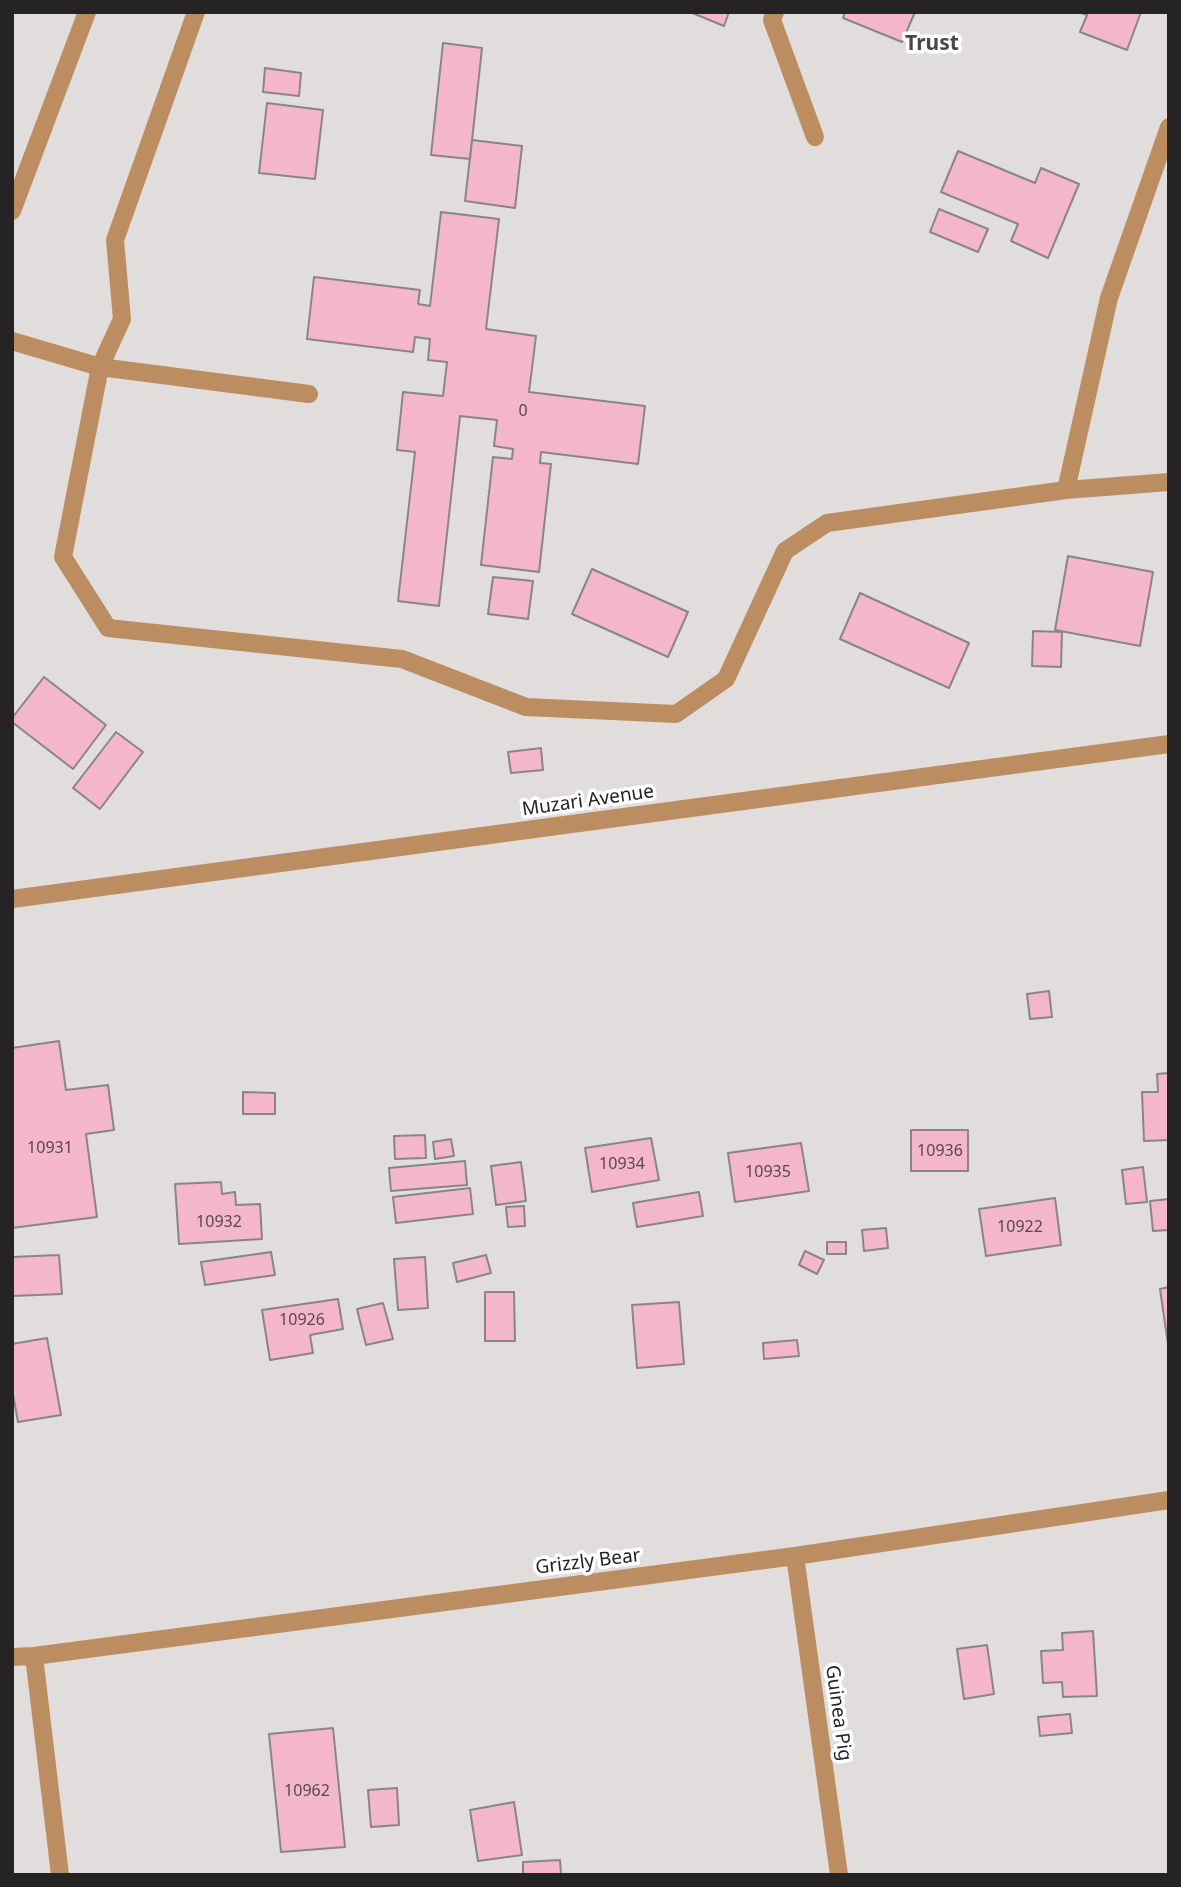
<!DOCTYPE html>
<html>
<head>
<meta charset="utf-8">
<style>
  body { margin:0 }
  #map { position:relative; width:1181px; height:1887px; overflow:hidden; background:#e1dddd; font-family:"Noto Sans",sans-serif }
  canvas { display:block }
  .frame { position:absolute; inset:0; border:14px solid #252323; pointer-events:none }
</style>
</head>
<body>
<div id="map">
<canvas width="1181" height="1887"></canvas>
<div class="frame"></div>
</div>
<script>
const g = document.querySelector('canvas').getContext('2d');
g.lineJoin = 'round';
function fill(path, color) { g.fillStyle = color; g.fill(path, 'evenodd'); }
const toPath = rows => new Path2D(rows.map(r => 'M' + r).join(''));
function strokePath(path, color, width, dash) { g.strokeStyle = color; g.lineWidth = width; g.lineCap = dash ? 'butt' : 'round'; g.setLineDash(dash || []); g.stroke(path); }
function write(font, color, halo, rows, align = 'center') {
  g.font = font + ' "Noto Sans",sans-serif'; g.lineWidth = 7; g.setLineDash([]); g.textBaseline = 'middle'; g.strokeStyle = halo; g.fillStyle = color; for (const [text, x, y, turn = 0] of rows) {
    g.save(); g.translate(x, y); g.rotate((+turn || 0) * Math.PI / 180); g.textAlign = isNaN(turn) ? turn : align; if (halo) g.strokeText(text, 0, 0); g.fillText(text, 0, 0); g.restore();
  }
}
const building = toPath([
  [690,12,729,12,724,26,690,12],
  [845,12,915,12,902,42,843,18,845,12],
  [1079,12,1141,12,1127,50,1080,32,1087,15,1079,12],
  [443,43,482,48,470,159,431,155,443,43],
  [265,68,301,73,299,96,263,92,265,68],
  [267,103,323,110,315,179,259,173,267,103],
  [472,140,522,146,515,208,465,201,472,140],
  [958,151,1035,183,1041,168,1079,184,1048,258,1011,241,1018,224,941,192,958,151],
  [939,209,988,229,978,252,930,232,939,209],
  [441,212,499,219,486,329,536,336,529,392,645,406,638,464,541,452,540,463,551,464,539,572,481,565,493,457,512,459,513,449,494,446,497,420,460,416,439,606,398,601,415,452,397,450,403,392,443,396,447,362,428,360,430,339,415,337,413,352,307,339,314,277,420,290,418,304,430,306,441,212],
  [1068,556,1153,572,1140,646,1055,630,1068,556],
  [592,569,688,612,668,657,572,614,592,569],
  [493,577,533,581,528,619,488,614,493,577],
  [860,593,969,643,949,688,840,639,860,593],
  [1033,631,1062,632,1061,667,1032,666,1033,631],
  [44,677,106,725,73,769,12,722,12,718,44,677],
  [116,732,143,752,100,809,73,788,116,732],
  [541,748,543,770,511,773,508,752,541,748],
  [1049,991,1052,1017,1030,1019,1027,994,1049,991],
  [59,1041,66,1090,108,1085,114,1130,86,1134,97,1217,12,1228,12,1048,59,1041],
  [1169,1073,1169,1140,1144,1141,1142,1092,1158,1092,1157,1074,1169,1073],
  [243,1092,275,1093,275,1114,243,1114,243,1092],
  [911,1130,968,1130,968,1171,911,1171,911,1130],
  [425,1135,426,1158,395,1159,394,1136,425,1135],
  [651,1138,659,1180,592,1192,585,1148,651,1138],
  [451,1139,454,1156,435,1159,433,1142,451,1139],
  [801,1143,809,1191,735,1202,728,1153,801,1143],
  [465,1161,467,1185,391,1191,389,1168,465,1161],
  [521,1162,526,1201,496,1205,491,1166,521,1162],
  [1143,1167,1147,1202,1126,1204,1122,1170,1143,1167],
  [221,1182,222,1194,235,1192,236,1205,260,1204,262,1239,179,1244,175,1184,221,1182],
  [470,1188,473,1214,396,1223,393,1197,470,1188],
  [699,1192,703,1216,637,1227,633,1203,699,1192],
  [1055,1198,1061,1245,986,1256,979,1209,1055,1198],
  [1169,1199,1169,1230,1153,1231,1150,1201,1169,1199],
  [524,1206,525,1226,508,1227,506,1207,524,1206],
  [886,1228,888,1248,864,1251,862,1230,886,1228],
  [827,1242,846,1242,846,1254,827,1254,827,1242],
  [805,1251,824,1260,817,1274,799,1265,805,1251],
  [271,1252,275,1275,205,1285,201,1262,271,1252],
  [59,1255,62,1294,12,1296,12,1257,59,1255],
  [486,1255,491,1273,457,1282,453,1263,486,1255],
  [425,1257,428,1308,398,1310,394,1259,425,1257],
  [1169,1287,1169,1351,1160,1289,1169,1287],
  [485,1292,514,1292,515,1341,485,1341,485,1292],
  [338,1299,343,1329,310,1335,313,1353,270,1360,262,1310,338,1299],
  [679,1302,684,1364,637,1368,632,1305,679,1302],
  [383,1303,393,1339,366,1345,357,1309,383,1303],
  [47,1338,61,1415,18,1422,12,1389,12,1344,47,1338],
  [797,1340,799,1356,764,1359,763,1343,797,1340],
  [1093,1631,1097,1696,1063,1697,1062,1682,1043,1683,1041,1651,1063,1650,1062,1633,1093,1631],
  [987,1645,994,1694,964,1699,957,1649,987,1645],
  [1070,1714,1072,1733,1040,1736,1038,1717,1070,1714],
  [333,1728,345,1847,281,1852,269,1734,333,1728],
  [397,1788,399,1825,371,1827,368,1790,397,1788],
  [514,1802,522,1855,478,1861,470,1810,514,1802],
  [560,1860,561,1875,523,1875,523,1862,560,1860]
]);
const minor = toPath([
  [196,12,115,240,122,319,100,367,63,557,108,628,402,659,526,707,676,714,726,679,785,551,827,523,1066,490,1169,482],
  [775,12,772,20,815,137],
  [12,211,87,12],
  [12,341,100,367,309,394],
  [1066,490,1109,298,1169,127],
  [12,899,1169,744],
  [795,1556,839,1875],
  [34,1656,60,1875],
  [12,1657,34,1656,795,1556,1169,1500]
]);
const numberNames = [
  ["0",523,411],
  ["10931",50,1148],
  ["10936",940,1151],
  ["10934",622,1164],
  ["10935",768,1172],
  ["10932",219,1222],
  ["10922",1020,1227],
  ["10926",302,1320],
  ["10962",307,1791]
];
const streetNames = [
  ["Muzari Avenue",588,801,-8],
  ["Grizzly Bear",588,1562,-7],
  ["Guinea Pig",838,1713,82]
];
const neighbourhoodNames = [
  ["Trust",932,44]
];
fill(building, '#f3b7c9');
strokePath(building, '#898586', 2);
strokePath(minor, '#bc8d61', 18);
write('16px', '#58484c', null, numberNames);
write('19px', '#252323', '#fff', streetNames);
write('bold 21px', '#494645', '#fff', neighbourhoodNames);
</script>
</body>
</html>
